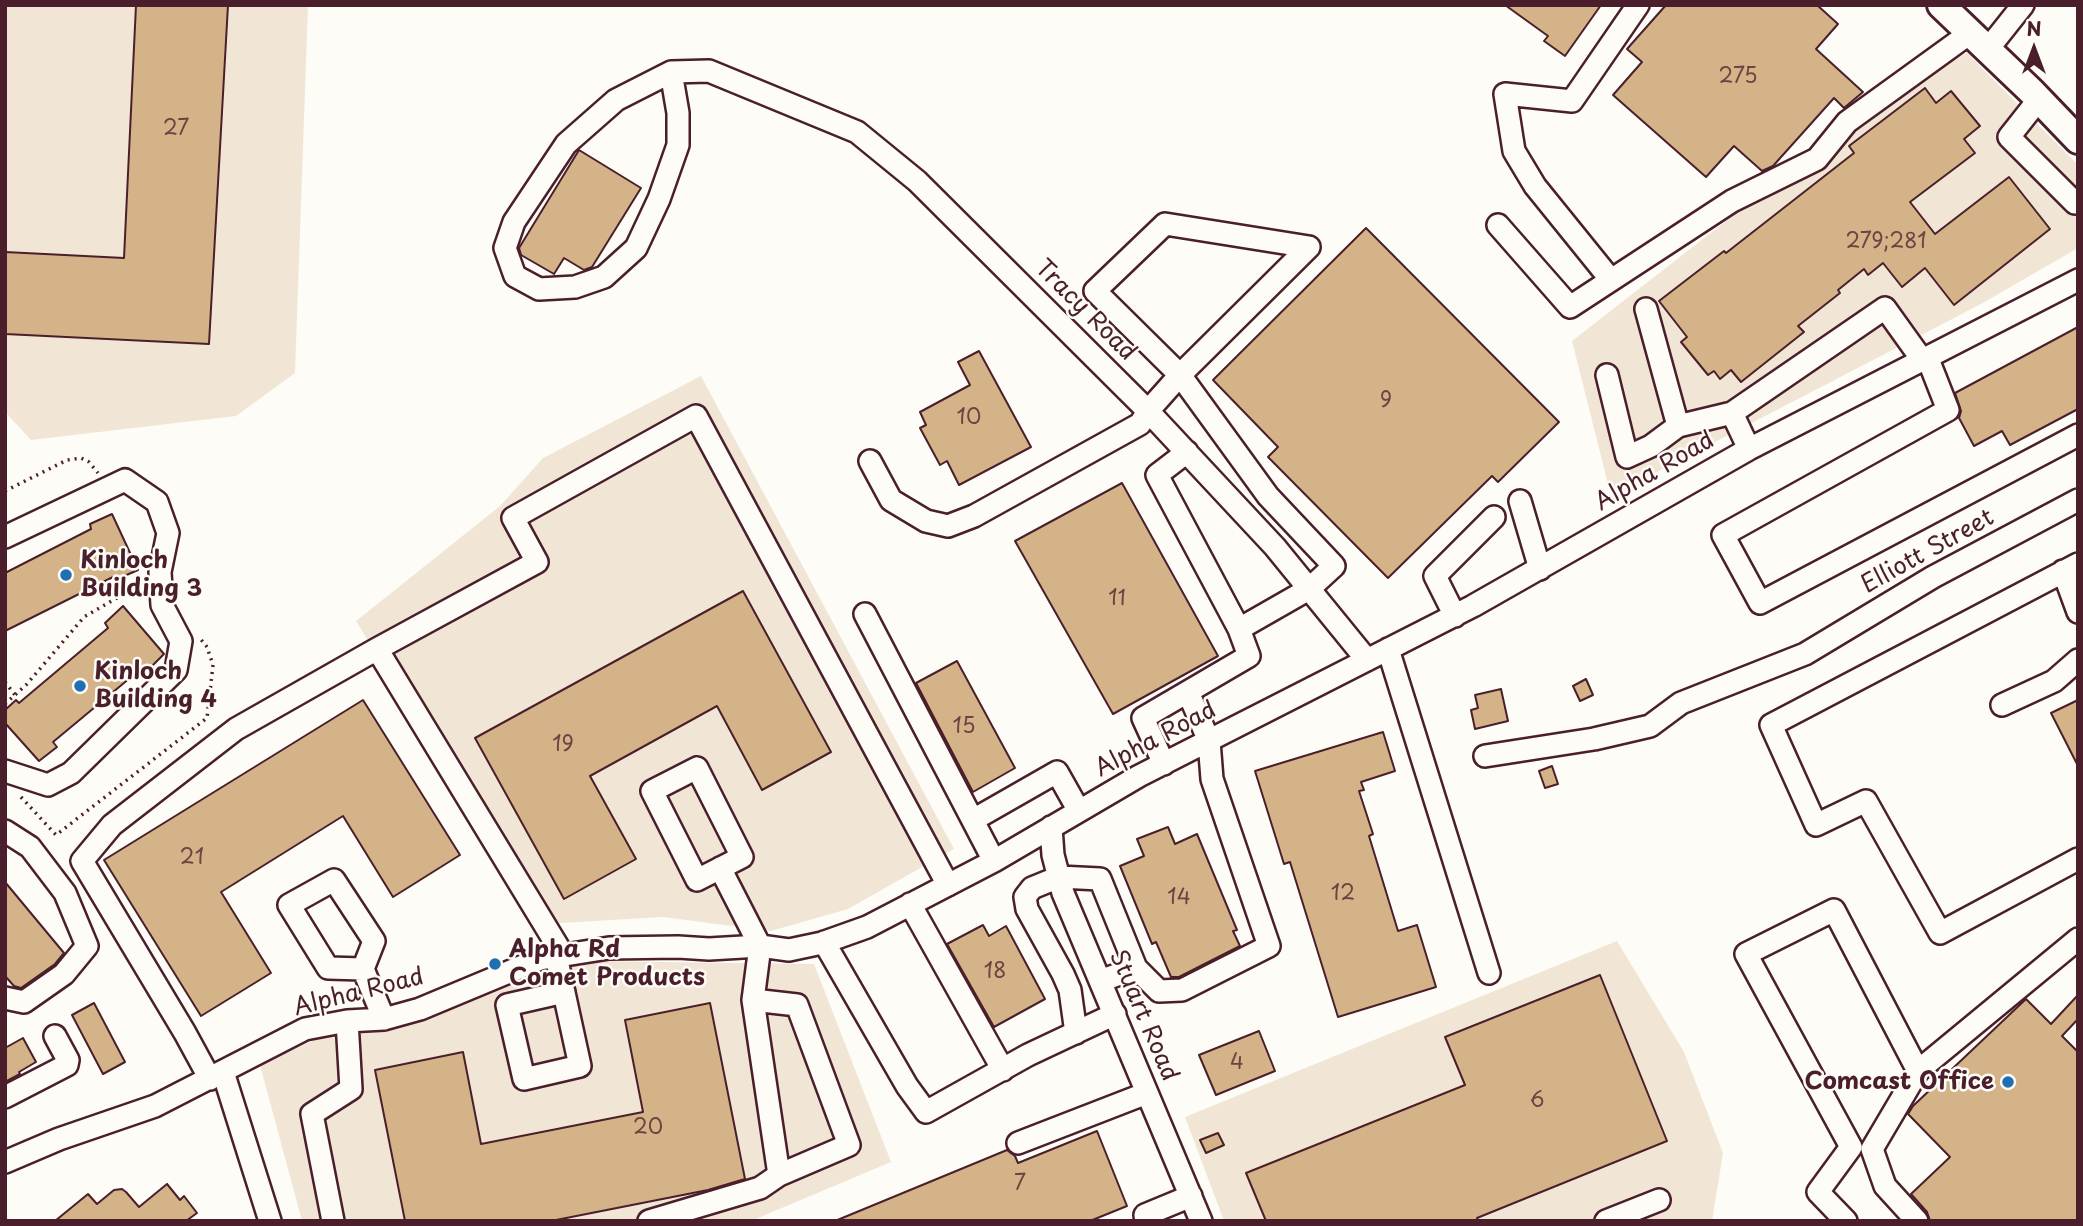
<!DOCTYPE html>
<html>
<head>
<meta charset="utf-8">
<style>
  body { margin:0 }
  #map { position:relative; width:2083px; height:1226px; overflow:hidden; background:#fdfcf7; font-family:"Playpen Sans",sans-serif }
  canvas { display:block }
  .frame { position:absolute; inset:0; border:7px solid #4a1f2b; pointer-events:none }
  .north { position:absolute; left:1999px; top:14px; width:70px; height:70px; -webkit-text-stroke:5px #fdfcf7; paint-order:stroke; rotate:0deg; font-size:19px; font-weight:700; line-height:28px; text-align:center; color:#4a1f2b }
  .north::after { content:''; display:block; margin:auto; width:24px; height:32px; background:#4a1f2b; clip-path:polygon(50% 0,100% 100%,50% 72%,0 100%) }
</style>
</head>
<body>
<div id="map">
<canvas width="2083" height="1226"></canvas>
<div class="frame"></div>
<div class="north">N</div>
</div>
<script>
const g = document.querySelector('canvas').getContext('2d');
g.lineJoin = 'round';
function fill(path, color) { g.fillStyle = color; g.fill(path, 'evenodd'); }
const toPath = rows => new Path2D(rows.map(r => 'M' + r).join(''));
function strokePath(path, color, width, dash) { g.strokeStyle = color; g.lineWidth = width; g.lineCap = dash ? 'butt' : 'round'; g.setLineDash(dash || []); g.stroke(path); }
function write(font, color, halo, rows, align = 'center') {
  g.font = font + ' "Playpen Sans",sans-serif'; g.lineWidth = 5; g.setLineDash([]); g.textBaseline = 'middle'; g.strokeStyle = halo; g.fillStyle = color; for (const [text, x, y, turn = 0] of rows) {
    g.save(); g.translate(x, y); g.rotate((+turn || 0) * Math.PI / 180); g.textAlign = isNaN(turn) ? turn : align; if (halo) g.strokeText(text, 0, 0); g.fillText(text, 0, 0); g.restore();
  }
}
const built = toPath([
  [5,5,308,5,295,373,236,416,31,440,5,412],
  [1967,53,2078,165,2078,248,1981,304,1611,496,1572,341,1893,91],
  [701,376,954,849,848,909,771,931,663,917,543,924,356,621,500,506,543,458],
  [1617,941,1684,1052,1723,1153,1712,1221,1224,1221,1185,1117],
  [588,961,814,964,891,1162,751,1221,302,1221,260,1065,319,1038,406,1025,531,971]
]);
const building = toPath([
  [136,5,228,5,209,344,5,334,5,252,124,258,136,5],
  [1505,5,1601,5,1565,56,1544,41,1548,36,1505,5],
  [1666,5,1817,5,1838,24,1816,49,1863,92,1844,108,1834,98,1773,166,1762,171,1734,146,1706,177,1613,95,1642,62,1627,49,1666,5],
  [1925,88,1936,103,1951,91,1980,126,1964,139,1975,153,1910,202,1935,234,2009,177,2050,229,1954,305,1925,268,1902,287,1883,263,1868,275,1864,269,1838,290,1840,293,1798,326,1804,332,1741,382,1731,370,1720,379,1714,371,1708,375,1681,342,1687,337,1659,301,1724,251,1726,253,1854,153,1849,146,1925,88],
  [579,150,641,188,592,267,584,270,564,258,554,274,521,255,519,248,579,150],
  [1366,228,1559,422,1498,482,1492,476,1388,578,1268,457,1278,447,1213,380,1366,228],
  [2078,327,2078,409,2010,445,2002,431,1974,446,1959,418,1961,411,1955,393,2078,327],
  [979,351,1031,447,959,485,947,461,940,465,920,428,926,425,920,412,970,385,958,362,979,351],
  [1122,483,1218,656,1113,714,1015,541,1122,483],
  [112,514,138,570,115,580,113,577,5,631,5,573,91,529,90,524,112,514],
  [743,591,831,752,762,790,717,706,590,776,636,859,564,899,475,738,743,591],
  [123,606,164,654,147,671,142,668,53,742,57,747,39,761,5,723,5,710,16,700,19,703,108,628,105,623,123,606],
  [957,661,1015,768,973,792,916,683,957,661],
  [1586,679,1593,695,1580,701,1573,686,1586,679],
  [1501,689,1508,721,1475,729,1471,710,1478,708,1475,695,1501,689],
  [363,700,460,855,393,897,343,816,221,892,271,973,201,1016,104,860,363,700],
  [2078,700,2078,766,2051,713,2078,700],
  [1383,732,1395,771,1361,782,1364,790,1359,791,1373,834,1369,836,1398,931,1417,925,1436,987,1338,1017,1290,862,1284,864,1255,771,1383,732],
  [1552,766,1558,784,1545,788,1539,771,1552,766],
  [1168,827,1175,844,1197,834,1237,930,1233,931,1240,946,1179,977,1171,977,1156,942,1152,944,1120,866,1144,856,1137,839,1168,827],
  [5,882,64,953,55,964,21,988,14,986,5,976,5,882],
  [983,925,989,936,1006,926,1045,999,994,1027,947,944,983,925],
  [1600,975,1667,1141,1477,1218,1478,1221,1266,1221,1246,1173,1465,1085,1445,1037,1600,975],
  [2078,995,2078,1019,2062,1036,2078,1052,2078,1221,1930,1221,1927,1212,1911,1194,1950,1157,1908,1114,1913,1106,2026,999,2051,1024,2078,995],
  [94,1003,125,1062,103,1074,72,1015,94,1003],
  [710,1003,745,1179,708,1190,551,1221,405,1221,375,1070,463,1052,481,1144,643,1112,625,1020,710,1003],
  [1259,1031,1275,1071,1216,1095,1199,1055,1259,1031],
  [23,1038,36,1062,19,1072,20,1074,5,1082,5,1048,23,1038],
  [1097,1131,1127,1206,1090,1221,835,1221,1007,1150,1015,1156,1018,1163,1097,1131],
  [1218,1133,1224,1145,1206,1153,1200,1140,1218,1133],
  [167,1184,180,1200,184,1196,197,1213,186,1221,55,1221,88,1194,97,1204,114,1190,122,1189,126,1192,139,1207,167,1184]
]);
const path = toPath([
  [5,491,67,460,81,458,89,462,98,473],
  [5,682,15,695],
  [5,704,27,684,84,617,141,584],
  [21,797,56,835,207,718,213,665,207,647,199,637]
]);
const minor = toPath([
  [1988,49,2023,5],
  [671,72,678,113,678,145,659,199,636,248,604,277,575,287,539,289,515,276,505,248,514,222,566,144,616,100,671,72,709,71,857,132,917,181,1148,411,1275,547,1367,660],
  [2039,99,2009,137,2075,203],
  [1498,225,1570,307,1732,201,1817,159,1847,122,1970,33],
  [1611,280,1535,186,1514,151,1505,94,1572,101,1638,5],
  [1646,309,1678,426],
  [1928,359,1948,410,1723,535,1760,603,2078,435],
  [1607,375,1627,457,1651,446,1678,426,1732,413],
  [1749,449,1732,413,1885,308,1923,361],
  [1187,452,1157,475,1239,629,1309,589,1334,566,1268,496,1180,375,1095,291,1165,224,1309,247],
  [870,461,891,500,926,521,948,526,974,516,1140,424,1148,411,1180,375,1309,247],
  [1520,501,1540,569],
  [5,537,125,480,157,502,168,533,160,572,162,605,181,641,176,670,71,773,48,785,5,771],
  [2078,564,1771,725,1816,825,1866,801,1940,933,2078,859],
  [2063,571,2078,612],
  [865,614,994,861],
  [1455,616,1435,576,1494,517],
  [377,649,563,955],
  [1388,649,1489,973],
  [2002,705,2054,681,2078,660],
  [1485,756,1594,739,1650,726,1681,703,1805,654,1933,577,2078,500],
  [1164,764,1143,718,1249,656,1239,629],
  [697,768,742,857,697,880,652,791,697,768],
  [973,820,1057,772,1079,811],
  [1051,827,1053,855,1063,893,1201,1221],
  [5,831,30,847,65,893,87,946,64,974,24,1002,5,998],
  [910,904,1003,1070],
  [824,942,907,1086,926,1112,1028,1055,1115,1014],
  [556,956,580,1066,524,1079,507,1005,564,992],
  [1136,968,1159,991,1182,990,1269,946,1212,779,1209,741,1188,692],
  [363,969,328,968,289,905,334,880,374,941,363,969,384,1019],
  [753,1000,797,1005,849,1145,779,1175],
  [1076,1033,1070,990,1063,974,1027,909,1025,897,1032,888,1059,877,1100,879,1136,968,1100,981],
  [223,1072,270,1221],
  [210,1079,185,1033,82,861,112,825,236,729,377,649,537,562,513,518,696,416,948,885],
  [5,1097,67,1065,68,1060,55,1036],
  [1018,1143,1147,1093],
  [5,1162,59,1139,155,1106,305,1029,347,1021,384,1019,420,1009,540,959,609,948,678,947,709,949,760,946,789,950,822,943,867,927,994,861,1139,776,1473,606,1749,449,2078,280],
  [333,1221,312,1114,351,1089,347,1021],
  [649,1221,760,1188,779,1175,753,1000,760,946,720,868],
  [1146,1221,1145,1215,1191,1196],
  [1606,1221,1659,1200],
  [1846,1221,1818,1192,1851,1147,1746,954,1834,910,1918,1071,2078,939],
  [1917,1221,1885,1186,1872,1149,1918,1071]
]);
const major = toPath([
  [1941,5,2032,92,2078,140]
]);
const markers = [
  [66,575,7,"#1f6fb2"],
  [80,686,7,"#1f6fb2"],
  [495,964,7,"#1f6fb2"],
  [2008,1082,7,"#1f6fb2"]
];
const numberNames = [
  ["275",1738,77],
  ["27",176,129],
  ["279;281",1886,242],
  ["9",1386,401],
  ["10",969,418],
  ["11",1117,599],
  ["15",964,727],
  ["19",563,745],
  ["21",192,858],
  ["12",1343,894],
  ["14",1179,898],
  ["18",995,972],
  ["4",1237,1063],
  ["6",1537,1101],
  ["20",648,1128],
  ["7",1020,1184]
];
const streetNames = [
  ["Tracy Road",1085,311,45],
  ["Alpha Road",1655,472,-30],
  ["Elliott Street",1928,552,-29],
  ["Alpha Road",1156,740,-28],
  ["Alpha Road",359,993,-14],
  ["Stuart Road",1143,1016,67]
];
const poiNames = [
  ["Kinloch",80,561],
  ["Building 3",80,589],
  ["Kinloch",94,672],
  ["Building 4",94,700],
  ["Alpha Rd",509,950],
  ["Comet Products",509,978],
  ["Comcast Office",1994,1082,"right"]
];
fill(built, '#f1e6d6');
fill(building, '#d5b388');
strokePath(building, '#4a1f2b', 2);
strokePath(minor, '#4a1f2b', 26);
strokePath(major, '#4a1f2b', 32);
strokePath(path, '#4a1f2b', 3.5, [2, 5]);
strokePath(minor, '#fdfcf7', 21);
strokePath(major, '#fdfcf7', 26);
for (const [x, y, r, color] of markers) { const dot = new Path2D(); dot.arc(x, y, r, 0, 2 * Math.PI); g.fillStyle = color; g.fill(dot); strokePath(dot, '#fdfcf7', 2.5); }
write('21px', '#6d4442', null, numberNames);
write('24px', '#4a1f2b', '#fdfcf7', streetNames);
write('bold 24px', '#4a1f2b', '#fdfcf7', poiNames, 'left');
</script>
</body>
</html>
